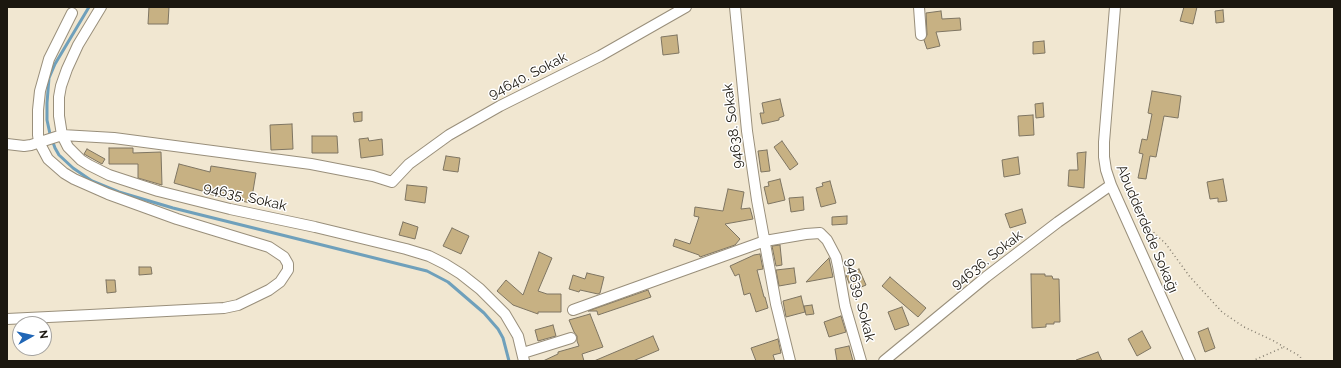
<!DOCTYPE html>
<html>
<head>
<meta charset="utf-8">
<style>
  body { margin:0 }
  #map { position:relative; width:1341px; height:368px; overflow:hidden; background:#f1e7d1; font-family:Raleway,sans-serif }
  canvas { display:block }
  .frame { position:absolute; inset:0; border:8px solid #1b170f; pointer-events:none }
  .north { position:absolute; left:12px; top:316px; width:40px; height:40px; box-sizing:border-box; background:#fff; border:1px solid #a4a29f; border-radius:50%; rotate:82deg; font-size:11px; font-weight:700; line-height:16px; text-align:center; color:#1b170f }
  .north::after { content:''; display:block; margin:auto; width:14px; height:18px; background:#2066b6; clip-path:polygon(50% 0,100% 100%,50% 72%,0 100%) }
</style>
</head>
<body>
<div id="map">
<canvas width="1341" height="368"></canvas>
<div class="frame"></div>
<div class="north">N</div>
</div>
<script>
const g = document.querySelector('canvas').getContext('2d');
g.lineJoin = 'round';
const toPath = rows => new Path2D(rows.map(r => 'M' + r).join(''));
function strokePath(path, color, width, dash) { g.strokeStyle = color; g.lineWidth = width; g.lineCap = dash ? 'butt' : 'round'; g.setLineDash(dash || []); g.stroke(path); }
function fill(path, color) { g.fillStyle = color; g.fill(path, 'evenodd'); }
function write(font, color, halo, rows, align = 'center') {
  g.font = font + ' Raleway,sans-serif'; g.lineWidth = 3; g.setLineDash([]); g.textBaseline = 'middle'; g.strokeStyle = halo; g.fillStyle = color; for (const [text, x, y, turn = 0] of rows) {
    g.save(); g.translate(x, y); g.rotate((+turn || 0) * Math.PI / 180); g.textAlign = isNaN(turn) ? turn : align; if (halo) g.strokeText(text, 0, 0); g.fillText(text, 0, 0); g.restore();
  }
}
const stream = toPath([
  [89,7,55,64,49,78,47,103,47,120,50,134,55,148,59,155,73,168,92,181,119,192,173,208,427,271,448,282,484,313,498,329,503,338,509,361]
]);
const building = toPath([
  [149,7,169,7,168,24,148,24,149,7],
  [1184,7,1197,7,1193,24,1180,21,1184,7],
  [1223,10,1224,22,1216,23,1215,11,1223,10],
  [941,11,942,19,960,18,961,30,936,32,940,46,927,49,924,40,927,35,926,13,941,11],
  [677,35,679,53,663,55,661,37,677,35],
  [1044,41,1045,53,1033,54,1033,42,1044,41],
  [1152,91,1181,96,1178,118,1164,116,1156,157,1150,156,1146,179,1138,178,1143,154,1139,153,1142,139,1147,140,1152,114,1148,113,1152,91],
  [780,99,784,116,779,118,779,120,762,124,760,113,764,113,762,103,780,99],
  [1043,103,1044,117,1036,118,1035,104,1043,103],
  [362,112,362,121,354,122,353,113,362,112],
  [1033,115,1034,135,1019,136,1018,116,1033,115],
  [292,124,293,149,271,150,270,125,292,124],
  [312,136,337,136,338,153,312,153,312,136],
  [368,138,369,141,382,139,383,155,361,158,359,139,368,138],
  [782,141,798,164,790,170,774,147,782,141],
  [109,148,133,148,133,153,161,152,162,185,138,178,138,164,109,164,109,148],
  [87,149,105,159,102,164,84,154,87,149],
  [767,150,770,171,761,172,758,151,767,150],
  [1086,152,1084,188,1068,186,1069,170,1078,170,1077,153,1086,152],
  [446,156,460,158,458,172,443,170,446,156],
  [1018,157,1020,174,1004,177,1002,160,1018,157],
  [179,164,210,172,211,166,256,173,251,203,208,194,209,193,174,183,179,164],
  [780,179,785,200,768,204,764,187,769,186,768,182,780,179],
  [1223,179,1227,201,1218,202,1218,198,1210,199,1207,182,1223,179],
  [830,181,836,203,821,207,816,188,823,186,822,183,830,181],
  [407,185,427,187,425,203,405,200,407,185],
  [728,189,744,192,741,209,750,208,753,219,725,224,740,239,735,245,700,257,699,255,673,246,675,239,690,244,699,217,694,216,695,207,723,211,728,189],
  [803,197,804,210,791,212,789,198,803,197],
  [1022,209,1026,223,1010,228,1005,214,1022,209],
  [847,216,847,224,832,225,832,217,847,216],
  [403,222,418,227,415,239,399,235,403,222],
  [452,228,469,236,461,254,443,246,452,228],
  [780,245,782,265,776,266,772,246,780,245],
  [539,252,552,258,538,291,547,294,561,294,561,312,538,312,538,314,513,305,497,291,506,280,523,295,539,252],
  [760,254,763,269,757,270,764,297,765,297,768,308,756,312,750,293,744,295,739,274,735,276,730,266,754,255,760,254],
  [829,258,833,277,806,282,821,266,829,258],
  [139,267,151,267,152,274,139,275,139,267],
  [794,268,796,283,779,286,776,270,794,268],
  [859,269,866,285,852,291,846,275,859,269],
  [587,273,604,277,600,293,598,294,580,290,579,292,569,289,573,275,585,279,587,273],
  [1031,274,1045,274,1045,276,1052,276,1053,279,1059,279,1060,322,1054,322,1054,324,1046,324,1046,327,1032,328,1031,274],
  [890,277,926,308,918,317,882,286,890,277],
  [106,280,115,280,116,292,107,293,106,280],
  [648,290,651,297,598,315,597,311,588,311,648,290],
  [801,296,805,312,786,317,783,301,801,296],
  [812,305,814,314,806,315,804,306,812,305],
  [902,307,909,325,895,330,888,312,902,307],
  [590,314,603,347,582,354,584,361,543,361,558,354,558,352,579,346,577,341,577,336,574,332,569,320,590,314],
  [841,316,846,332,829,337,824,322,841,316],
  [553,325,556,336,538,341,535,330,553,325],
  [1208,328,1215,348,1205,352,1198,332,1208,328],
  [1142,331,1151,348,1137,356,1128,339,1142,331],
  [653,336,659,350,633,361,594,361,653,336],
  [778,339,781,353,773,355,775,361,756,361,751,348,778,339],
  [849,346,853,361,837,361,835,349,849,346],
  [1098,352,1102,361,1076,361,1076,360,1098,352]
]);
const path = toPath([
  [1136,216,1166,244,1190,277,1222,312,1244,327,1274,341,1289,350,1300,356,1302,361],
  [1252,361,1284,347]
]);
const minor = toPath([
  [101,7,78,45,67,69,61,86,59,97,59,116,62,135,68,147,81,160,89,165,109,175,158,191,230,209,315,227,406,249,429,256,445,264,461,274,480,289,505,314,518,336,524,361],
  [735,7,747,131,757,200,776,304,790,361],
  [919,7,921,35],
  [1115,7,1104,142,1104,157,1106,170,1111,185,1190,361],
  [7,144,24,146,31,145,62,135,114,138,311,164,373,176,392,182,409,164,449,135,500,106,600,56,686,7],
  [573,310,765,241,806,234,820,233,827,240,836,257,838,266,845,306,861,361],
  [7,319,90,315,224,308,238,305,269,290,280,282,288,270,288,264,284,257,269,247,177,219,108,194,74,179,64,173,48,159,39,142,38,135,38,110,40,91,49,59,72,13],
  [523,353,571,338],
  [884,361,986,277,1058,222,1111,185]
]);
const streetNames = [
  ["94640. Sokak",528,76,-27],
  ["94638. Sokak",733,126,-97],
  ["94635. Sokak",245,197,13],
  ["Abudderdede Sokağı",1147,229,67],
  ["94636. Sokak",987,260,-38],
  ["94639. Sokak",860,300,76]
];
strokePath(stream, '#6fa0bb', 3);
fill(building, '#c7b183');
strokePath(building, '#7e7562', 1);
strokePath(minor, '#998f7b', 12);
strokePath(path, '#837c6e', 1.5, [1, 3]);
strokePath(minor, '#fff', 10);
write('14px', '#1b170f', '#fff', streetNames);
</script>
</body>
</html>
